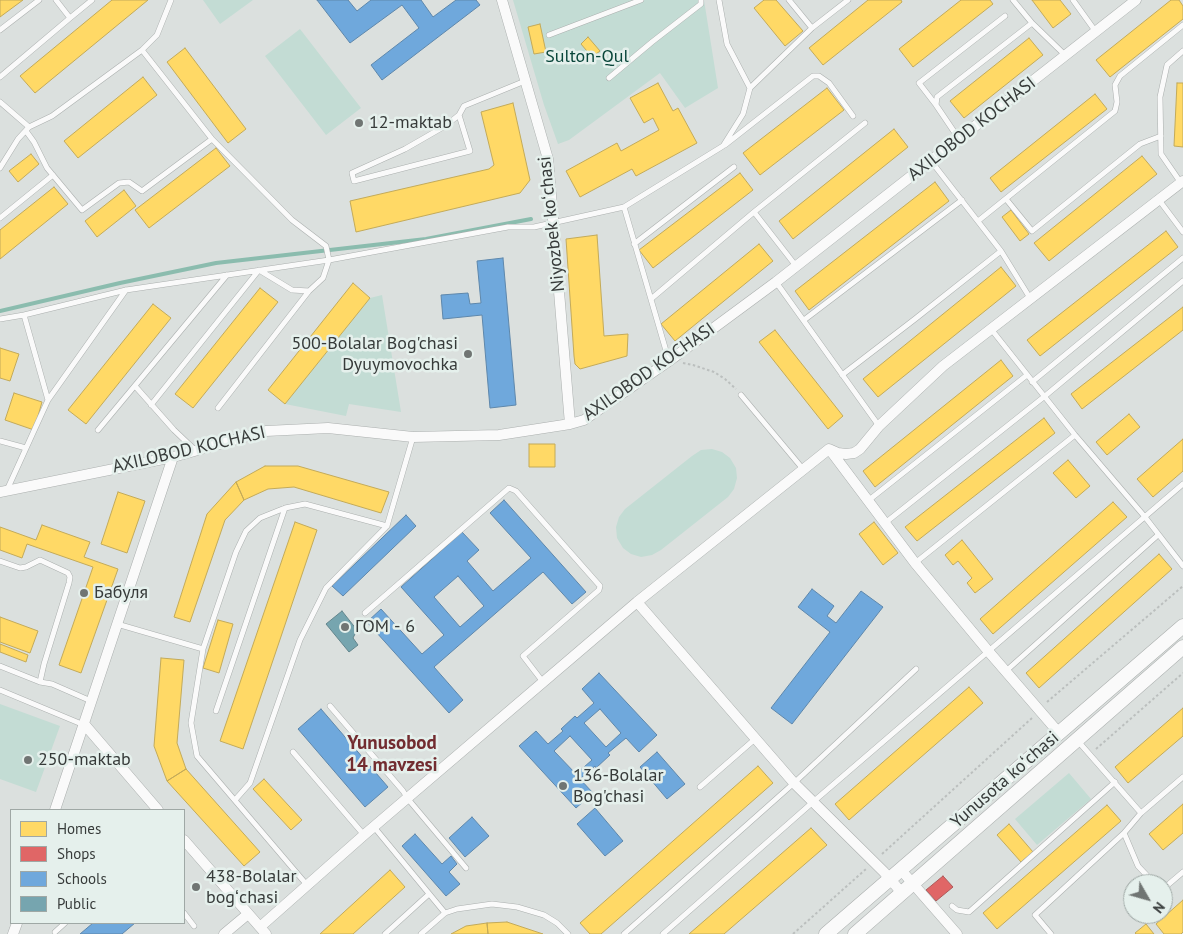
<!DOCTYPE html>
<html>
<head>
<meta charset="utf-8">
<style>
  body { margin:0 }
  #map { position:relative; width:1183px; height:934px; overflow:hidden; background:#dbe0de; font-family:"PT Sans",sans-serif }
  canvas { display:block }
  .legend { position:absolute; left:10px; top:809px; width:175px; height:115px; box-sizing:border-box; background:#e5f0ec; border:1px solid #9fa8a5; margin:0; padding:6px 9px; list-style:none; font-size:15px; color:#373b3a }
  .legend li { display:flex; align-items:center; gap:10px; height:25px }
  .legend b { width:25px; border:1px solid #9fa8a5 }
  .north { position:absolute; left:1123px; top:874px; width:50px; height:50px; box-sizing:border-box; background:#e5f0ec; border:1px solid #9fa8a5; border-radius:50%; rotate:128deg; font-size:14px; font-weight:700; line-height:20px; text-align:center; color:#373b3a }
  .north::after { content:''; display:block; margin:auto; width:18px; height:22px; background:#707573; clip-path:polygon(50% 0,100% 100%,50% 72%,0 100%) }
</style>
</head>
<body>
<div id="map">
<canvas width="1183" height="934"></canvas>
<ul class="legend">
<li><b style="height:14px;background:#ffd966"></b>Homes</li>
<li><b style="height:14px;background:#e06666"></b>Shops</li>
<li><b style="height:14px;background:#6fa8dc"></b>Schools</li>
<li><b style="height:14px;background:#76a5af"></b>Public</li>
</ul>
<div class="north">N</div>
</div>
<script>
const g = document.querySelector('canvas').getContext('2d');
g.lineJoin = 'round';
function fill(path, color) { g.fillStyle = color; g.fill(path, 'evenodd'); }
const toPath = rows => new Path2D(rows.map(r => 'M' + r).join(''));
function strokePath(path, color, width, dash) { g.strokeStyle = color; g.lineWidth = width; g.lineCap = dash ? 'butt' : 'round'; g.setLineDash(dash || []); g.stroke(path); }
function write(font, color, halo, rows, align = 'center') {
  g.font = font + ' "PT Sans",sans-serif'; g.lineWidth = 5; g.setLineDash([]); g.textBaseline = 'middle'; g.strokeStyle = halo; g.fillStyle = color; for (const [text, x, y, turn = 0] of rows) {
    g.save(); g.translate(x, y); g.rotate((+turn || 0) * Math.PI / 180); g.textAlign = isNaN(turn) ? turn : align; if (halo) g.strokeText(text, 0, 0); g.fillText(text, 0, 0); g.restore();
  }
}
const green = toPath([
  [203,0,253,0,220,24],
  [513,0,704,0,718,88,685,108,660,73,569,140,558,144,544,105],
  [300,29,361,108,326,135,265,56],
  [382,295,401,412,349,404,346,416,285,404,370,298],
  [712,449,722,452,730,458,736,468,737,478,734,489,728,497,661,550,652,555,641,557,631,554,623,548,617,538,616,527,619,517,625,509,692,456,701,450],
  [0,704,60,726,36,792,0,779],
  [1069,773,1091,799,1037,845,1015,819]
]);
const homes = toPath([
  [0,0,23,0,0,17,0,0],
  [112,0,148,0,35,93,20,76,112,0],
  [764,0,776,0,803,31,785,46,754,8,764,0],
  [868,0,901,0,902,2,823,65,809,48,868,0],
  [961,0,990,0,993,4,913,67,899,49,961,0],
  [1032,0,1060,0,1071,14,1053,28,1032,0],
  [1171,0,1179,0,1183,6,1183,19,1110,77,1096,60,1171,0],
  [540,24,546,52,534,54,528,27,540,24],
  [588,37,600,51,592,57,581,44,588,37],
  [1029,38,1043,55,964,118,950,101,1029,38],
  [185,48,246,129,228,143,167,62,185,48],
  [143,77,157,95,78,158,64,141,143,77],
  [658,83,673,111,678,108,697,143,636,176,632,169,580,197,566,171,617,143,621,151,659,130,653,118,644,123,630,98,658,83],
  [1177,83,1183,83,1183,147,1174,146,1177,83],
  [827,88,844,110,760,175,743,153,827,88],
  [1095,94,1107,109,1001,192,990,178,1095,94],
  [513,103,530,180,520,193,356,232,350,201,489,169,494,165,481,112,513,103],
  [894,129,908,147,793,239,779,221,894,129],
  [216,148,230,166,149,228,135,210,216,148],
  [31,154,39,164,18,182,9,171,31,154],
  [1142,156,1157,174,1049,261,1034,243,1142,156],
  [740,173,753,190,653,268,639,250,740,173],
  [935,182,949,201,809,310,795,291,935,182],
  [54,187,68,204,0,259,0,230,54,187],
  [124,190,136,206,97,237,85,221,124,190],
  [1011,210,1029,234,1020,241,1002,217,1011,210],
  [1166,231,1178,247,1040,356,1027,340,1166,231],
  [597,235,604,336,628,334,627,356,580,369,575,364,574,356,566,239,597,235],
  [759,244,773,261,675,341,661,324,759,244],
  [1001,267,1016,286,878,397,863,379,1001,267],
  [353,283,370,298,285,404,268,390,353,283],
  [260,288,278,302,193,408,175,394,260,288],
  [153,304,171,318,86,424,68,410,153,304],
  [1183,307,1183,330,1082,409,1071,394,1183,307],
  [775,330,843,416,828,429,759,342,775,330],
  [0,348,19,354,10,381,0,378,0,348],
  [1001,360,1013,376,875,487,863,471,1001,360],
  [14,393,42,402,34,430,5,420,14,393],
  [1129,414,1140,427,1107,455,1096,442,1129,414],
  [1044,418,1055,433,917,541,905,527,1044,418],
  [1183,439,1183,471,1153,497,1137,479,1183,439],
  [529,444,555,444,555,467,529,467,529,444],
  [1068,460,1090,486,1076,498,1053,473,1068,460],
  [265,466,298,466,389,492,381,513,294,487,268,489,244,500,236,482,265,466],
  [236,482,244,500,225,520,190,622,174,617,207,514,236,482],
  [118,492,145,501,127,553,101,544,118,492],
  [1113,502,1127,517,993,634,980,619,1113,502],
  [295,522,317,530,243,749,220,741,295,522],
  [874,522,898,553,883,565,859,534,874,522],
  [42,525,90,542,84,557,118,569,81,673,59,665,93,567,27,544,22,558,0,550,0,527,36,540,42,525],
  [962,540,993,579,975,593,967,583,972,578,958,561,953,565,945,555,962,540],
  [1159,554,1172,569,1039,688,1026,673,1159,554],
  [0,617,38,631,30,653,0,642,0,617],
  [218,620,233,624,219,673,203,668,218,620],
  [0,644,28,655,26,662,0,652,0,644],
  [161,658,184,660,177,743,186,769,167,781,154,746,161,658],
  [969,687,983,703,849,820,835,804,969,687],
  [1183,708,1183,736,1128,783,1115,767,1183,708],
  [758,766,773,783,601,934,590,934,580,923,758,766],
  [186,769,260,852,244,866,167,781,186,769],
  [264,779,302,820,291,830,253,789,264,779],
  [1183,804,1183,833,1163,850,1149,834,1183,804],
  [1107,805,1121,821,997,929,983,913,1107,805],
  [1009,824,1033,852,1021,862,997,835,1009,824],
  [811,828,827,845,724,934,689,934,811,828],
  [390,870,405,887,353,934,320,934,390,870],
  [1183,900,1183,932,1181,934,1164,934,1156,924,1183,900],
  [507,922,543,934,488,934,487,923,507,922],
  [487,923,488,934,451,934,466,926,487,923],
  [1146,924,1154,934,1136,934,1135,933,1146,924]
]);
const shops = toPath([
  [943,876,953,887,936,901,926,890,943,876]
]);
const schools = toPath([
  [317,0,348,0,357,11,371,0,421,0,433,17,456,0,476,0,480,5,382,80,371,65,419,28,402,5,350,43,317,0],
  [503,258,516,405,490,408,482,315,443,319,441,295,468,293,470,304,481,303,477,261,503,258],
  [504,500,586,592,572,604,543,572,434,667,463,700,449,713,367,622,381,609,422,654,444,635,401,587,462,532,479,550,467,561,493,591,531,558,490,513,504,500],
  [458,576,484,606,460,627,434,597,458,576],
  [406,515,416,526,343,596,332,586,406,515],
  [812,589,834,606,827,616,836,623,861,591,883,607,792,724,771,708,830,632,798,607,812,589],
  [599,673,657,735,639,752,626,738,608,753,610,755,596,768,595,766,580,779,593,793,576,808,519,746,536,731,548,744,563,731,561,729,575,716,577,718,594,703,582,689,599,673],
  [600,709,621,733,606,747,584,723,600,709],
  [570,736,592,760,576,774,554,751,570,736],
  [321,709,388,787,365,807,298,729,321,709],
  [657,752,685,784,667,799,640,767,657,752],
  [595,808,623,841,605,856,577,824,595,808],
  [472,817,489,836,465,857,449,838,472,817],
  [415,834,442,864,451,856,457,864,449,872,460,884,446,896,402,846,415,834],
  [93,923,135,923,122,934,80,934,93,923]
]);
const public = toPath([
  [342,611,357,630,353,638,358,645,349,652,326,624,342,611]
]);
const stream = toPath([
  [0,311,120,283,216,263,426,239,531,219]
]);
const path = toPath([
  [683,363,693,365,714,372,725,379,736,389],
  [1047,702,1183,586],
  [1096,749,1183,673],
  [882,854,1032,718],
  [793,934,866,869]
]);
const service = toPath([
  [56,0,70,18,92,0],
  [719,0,727,44,750,88,812,28],
  [789,0,812,28,848,0],
  [1013,0,1032,23],
  [1073,0,1096,32],
  [0,30,39,0],
  [549,35,641,0],
  [0,77,70,18],
  [609,78,652,42,701,4,701,0],
  [0,102,29,127],
  [936,105,919,83,1005,16],
  [459,115,470,151,354,181,352,173,405,149,445,126,459,115,464,106,525,81],
  [26,131,34,142,47,168,82,210,119,183,129,182,142,191,212,139,142,50],
  [959,139,936,105,937,97,1032,23,1065,55],
  [725,145,813,76,819,76,829,83,853,116],
  [0,168,18,139,29,127,52,116,142,50,157,35,171,0],
  [1181,183,1161,154,1160,97,1167,65,1183,51],
  [1006,199,1032,231,1140,144,1161,136],
  [1159,200,1183,232],
  [624,207,669,361],
  [754,212,796,266],
  [0,218,53,175],
  [978,221,1115,111,1117,102,1115,85,1120,76,1183,25],
  [634,244,734,167],
  [1001,251,1030,298],
  [776,282,879,426],
  [651,299,754,212,865,123],
  [0,319,24,315],
  [804,320,962,200],
  [991,329,1075,435,1145,517,1183,566],
  [842,375,915,319,1001,251,931,161],
  [1032,382,1183,258],
  [135,386,174,430,195,450],
  [741,395,803,469],
  [48,400,126,290],
  [151,405,259,270,292,290,309,291,323,278,329,260,326,246,292,220,212,139],
  [218,408,309,291],
  [98,430,227,275],
  [0,441,26,448],
  [7,490,48,400,24,315,126,290,329,260,508,227,534,227,624,207,723,146,743,114,750,88],
  [869,500,1027,375],
  [885,523,1045,396,1183,281],
  [0,561,20,568,26,567,40,560,68,573,70,577,69,583,44,664,40,682,52,684,91,701],
  [915,563,1075,435],
  [365,613,509,488,516,491,600,586,599,590,523,656,543,682],
  [117,624,203,649],
  [0,666,40,682],
  [1006,671,1158,535],
  [0,690,84,725],
  [330,706,403,791,408,799,466,868],
  [216,711,285,508],
  [1077,740,1141,813,1183,777],
  [293,752,364,835],
  [700,787,755,739],
  [235,800,250,783,300,640,326,588,387,526],
  [1141,813,1124,833,1138,866,1155,884],
  [374,827,445,913],
  [307,885,197,756,191,723,203,649,236,552,246,531,260,518,285,508,305,504,387,526,413,437],
  [1163,889,1183,872],
  [952,906,957,910,969,912,1115,782],
  [184,913,194,926],
  [55,932,65,923],
  [385,934,429,894],
  [421,934,445,913,457,909,492,904,517,907,544,915,557,923,568,934],
  [624,934,794,783,916,669],
  [663,934,813,802,1183,484],
  [1051,934,1035,915,1124,833]
]);
const minor = toPath([
  [502,0,548,159,570,424],
  [830,450,915,563,989,652,1059,733],
  [0,492,173,457,266,431,328,428,413,437,499,435,570,424,584,420,669,361,776,282,1136,0],
  [637,602,794,783,884,872,902,893],
  [85,725,158,810],
  [55,810,173,457],
  [184,840,266,934],
  [901,870,957,934],
  [260,927,364,835,637,602,829,449,838,453,846,454,854,453,860,449,879,426,943,366,1183,181],
  [13,934,17,923],
  [224,934,248,914]
]);
const secondary = toPath([
  [826,934,1183,626],
  [855,934,1183,647]
]);
const markers = [
  [359,123,5,"#707573"],
  [468,354,5,"#707573"],
  [84,593,5,"#707573"],
  [345,627,5,"#707573"],
  [28,760,5,"#707573"],
  [563,786,5,"#707573"],
  [196,887,5,"#707573"]
];
const parkNames = [
  ["Sulton-Qul",587,57]
];
const poiNames = [
  ["12-maktab",369,123],
  ["500-Bolalar Bog'chasi",458,344,"right"],
  ["Dyuymovochka",458,365,"right"],
  ["Бабуля",94,593],
  ["ГОМ - 6",355,627],
  ["250-maktab",38,760],
  ["136-Bolalar",573,776],
  ["Bog'chasi",573,797],
  ["438-Bolalar",206,877],
  ["bogʻchasi",206,898]
];
const streetNames = [
  ["AXILOBOD KOCHASI",972,129,-38],
  ["Niyozbek koʻchasi",552,224,-96],
  ["AXILOBOD KOCHASI",649,372,-35],
  ["AXILOBOD KOCHASI",189,450,-13],
  ["Yunusota koʻchasi",1005,780,-41]
];
const neighbourhoodNames = [
  ["Yunusobod",392,744],
  ["14 mavzesi",392,766]
];
fill(green, '#c3dcd4');
fill(homes, '#ffd966');
strokePath(homes, '#c3aa59', 1);
fill(shops, '#e06666');
strokePath(shops, '#ad5959', 1);
fill(schools, '#6fa8dc');
strokePath(schools, '#5e87ab', 1);
fill(public, '#76a5af');
strokePath(public, '#63858c', 1);
strokePath(stream, '#8bbcae', 4);
strokePath(service, '#abafae', 6);
strokePath(minor, '#abafae', 11);
strokePath(secondary, '#abafae', 15);
strokePath(path, '#bbbfbe', 2, [2.5, 2.5]);
strokePath(service, '#fafafa', 5);
strokePath(minor, '#fafafa', 10);
strokePath(secondary, '#fafafa', 14);
for (const [x, y, r, color] of markers) { const dot = new Path2D(); dot.arc(x, y, r, 0, 2 * Math.PI); g.fillStyle = color; g.fill(dot); strokePath(dot, '#e5f0ec', 2); }
write('18px', '#09463a', '#e5f0ec', parkNames);
write('18px', '#373b3a', '#e5f0ec', poiNames, 'left');
write('18px', '#373b3a', '#e5f0ec', streetNames);
write('bold 19px', '#722c30', '#e5f0ec', neighbourhoodNames);
</script>
</body>
</html>
